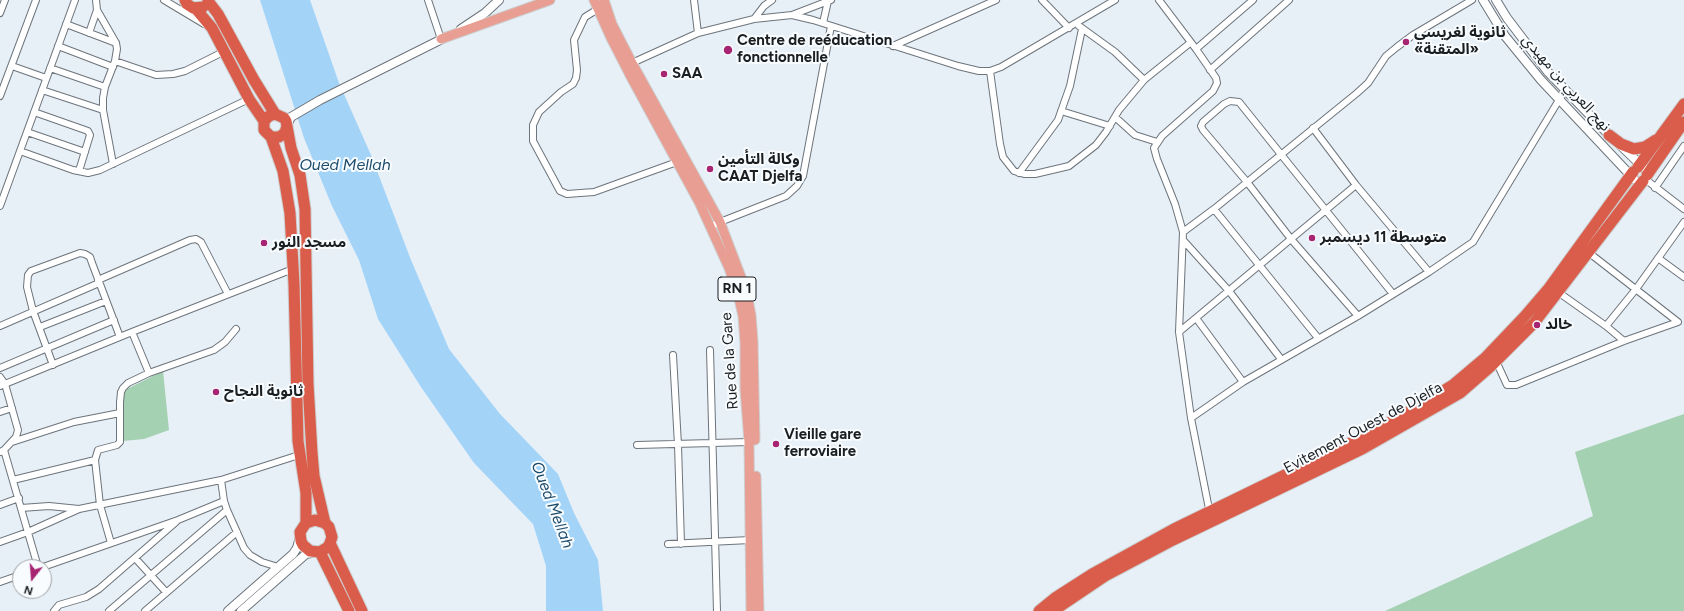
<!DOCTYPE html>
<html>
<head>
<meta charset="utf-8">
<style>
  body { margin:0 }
  #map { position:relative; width:1684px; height:611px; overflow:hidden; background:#e7eff7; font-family:Figtree,sans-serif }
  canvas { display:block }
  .north { position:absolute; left:12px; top:559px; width:40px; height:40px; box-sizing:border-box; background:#f8fcff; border:1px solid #a0a3a6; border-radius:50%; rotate:197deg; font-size:11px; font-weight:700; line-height:16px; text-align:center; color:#1b1e20 }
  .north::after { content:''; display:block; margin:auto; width:14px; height:18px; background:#a62472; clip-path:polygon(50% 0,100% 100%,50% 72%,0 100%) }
</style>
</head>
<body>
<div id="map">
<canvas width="1684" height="611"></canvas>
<div class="north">N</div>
</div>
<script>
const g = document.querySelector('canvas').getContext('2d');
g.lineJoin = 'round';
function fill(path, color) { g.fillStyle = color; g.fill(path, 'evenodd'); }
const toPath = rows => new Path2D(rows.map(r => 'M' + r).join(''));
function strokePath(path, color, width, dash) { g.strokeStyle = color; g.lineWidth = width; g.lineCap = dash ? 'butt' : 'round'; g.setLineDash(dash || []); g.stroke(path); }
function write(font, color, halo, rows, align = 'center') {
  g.font = font + ' Figtree,"Noto Sans Arabic",sans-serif'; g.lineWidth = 4; g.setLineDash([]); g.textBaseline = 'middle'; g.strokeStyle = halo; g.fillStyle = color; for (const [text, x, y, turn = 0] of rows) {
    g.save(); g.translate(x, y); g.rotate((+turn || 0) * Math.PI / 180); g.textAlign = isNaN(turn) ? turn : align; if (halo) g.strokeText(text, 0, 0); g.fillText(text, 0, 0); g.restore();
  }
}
const green = toPath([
  [163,371,169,430,144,439,123,441,123,391],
  [1684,414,1684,611,1385,611,1593,516,1575,452]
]);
const water = toPath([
  [260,0,310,0,339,83,371,155,411,260,449,349,500,414,558,474,574,513,598,560,603,611,546,611,546,566,533,524,474,463,421,387,378,319,359,260,332,206,304,138]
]);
const street = toPath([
  [96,0,97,10,116,43,117,49,115,61,105,87],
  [164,0,204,24],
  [428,0,441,39],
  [694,0,698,33],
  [1042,0,1069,28],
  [1159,0,1196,49,1216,78,1217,83,1213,91,1162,136,1154,148,1157,159,1175,204,1183,232,1179,332,1191,418,1210,514],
  [598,9,585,17,574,40,577,70,576,78,573,84,561,92,539,112,533,125,533,141,560,191,567,194,594,192,677,162],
  [0,13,5,0],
  [792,15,831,0],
  [754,19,764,6,772,0],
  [823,23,828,1],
  [66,24,116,43],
  [1079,26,1115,52,1144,80],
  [89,33,97,10],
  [58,46,113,67],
  [893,46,996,0],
  [1196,49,1253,0],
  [115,61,156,75,173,74,185,71,225,51],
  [632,63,698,33,754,19,792,15,813,20,958,66,979,71,990,71,1001,67,1115,0],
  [12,66,46,78],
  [50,68,105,87,103,98,103,110,113,164],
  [1210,70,1289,0],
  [990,71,1000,144,1003,157,1014,171,1024,174,1035,174,1069,166,1096,145,1106,132,1119,110,1144,80,1190,43],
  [42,90,103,110],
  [0,96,36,0],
  [1061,111,1110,126],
  [34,112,88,131,90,135,79,171],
  [1115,117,1135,135,1157,142],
  [1313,128,1356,185,1429,272],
  [27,132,85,152],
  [20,151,73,170,88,173,100,170,249,99],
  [1019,173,1058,120,1070,86,1082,29],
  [1645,179,1684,209],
  [1655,188,1684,146],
  [0,206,75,0],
  [1214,209,1318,338],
  [710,227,720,222,786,196,797,186,803,176,831,26],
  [1183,232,1214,209,1357,93,1368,83,1386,56,1397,47,1413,35,1472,0],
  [1183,240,1229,291,1281,359],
  [1658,258,1684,277],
  [98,280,190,240,196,239,201,242,228,294],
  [1558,292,1606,326,1624,341],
  [1358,316,1291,239,1247,182,1203,130,1201,126,1203,122,1224,104,1230,101,1239,102,1393,294],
  [1196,318,1243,382],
  [0,326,99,283],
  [1606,326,1636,289,1684,222],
  [40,327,106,301],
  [132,332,149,373],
  [1179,332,1356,185],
  [710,350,717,611],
  [673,355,678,445,681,544],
  [1496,361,1507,385,1516,385,1624,341,1678,322,1588,252],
  [53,365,33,311,27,287,28,275,31,271,80,253,85,254,90,257,92,263,120,337],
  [0,368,114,320],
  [0,377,5,384,18,430,16,437,4,450],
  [0,386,132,332,293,269],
  [0,412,12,408],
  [1191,418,1243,382,1358,316,1429,272,1473,242,1565,90],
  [12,442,74,422,120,413],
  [637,445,749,442],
  [0,452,4,450,38,567],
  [13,480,95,460],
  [224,501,227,510,244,548,250,555,262,562,278,567],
  [0,505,19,498],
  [21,508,49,506,79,509],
  [0,542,28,532,79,509,221,480,299,455],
  [111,543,100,505,95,460,98,450,117,445,120,442,120,402,121,392,123,388,128,383,149,373,214,350,225,342,236,329],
  [668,544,750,540],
  [135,558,166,592],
  [43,567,178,520,224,501,221,480],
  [0,582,20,575],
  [54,611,59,605,86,597,99,589,176,522],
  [109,611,227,510],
  [145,611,237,532]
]);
const secondary = toPath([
  [1483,0,1505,36,1541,80,1634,179],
  [1496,0,1507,18,1548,72,1612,138],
  [461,29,485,13,499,0],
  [287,125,291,117,320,100,446,37],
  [1621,146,1643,167],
  [228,611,293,554,297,548,300,537],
  [241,611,306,554,315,552]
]);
const primary = toPath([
  [594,0,611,38,630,75,699,202,729,268,738,294,743,316,745,343,745,389,749,442,751,611],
  [604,0,612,24,632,63,720,222,746,290,751,315,753,341,755,440],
  [441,39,550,0],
  [756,476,759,611]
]);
const highway = toPath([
  [185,0,187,4,193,8,203,7],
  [208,1,218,14,254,80,275,114],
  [196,9,212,28,249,99,264,121],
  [286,129,285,133,279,137,271,137,264,130,264,121,269,116,275,114,284,118,286,121,291,148,300,175,305,209,308,384,312,453,314,476,325,523],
  [1609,135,1621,144,1634,149,1645,147,1656,140],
  [271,137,283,171,290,213,294,284,298,441,306,493,306,523],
  [1638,167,1684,104],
  [1647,175,1684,122],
  [330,543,328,547,320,552,310,551,303,545,301,541,300,532,306,523,315,520,325,523,329,527,332,537,330,543,362,611],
  [320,552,349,611],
  [1039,611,1055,598,1094,573,1174,529,1365,436,1414,409,1453,385,1485,358,1525,316,1549,288,1633,172],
  [1053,611,1105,576,1173,540,1362,449,1460,393,1491,366,1534,323,1643,181]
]);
const markers = [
  [1406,42,4,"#a62472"],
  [728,50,5,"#a62472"],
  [664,74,4,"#a62472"],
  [710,169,4,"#a62472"],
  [1312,238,4,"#a62472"],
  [264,243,4,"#a62472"],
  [1537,325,4,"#a62472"],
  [216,392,4,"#a62472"],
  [776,444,4,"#a62472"]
];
const shields = [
  [737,289,38]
];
const shieldNames = [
  ["RN 1",737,289]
];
const poiNames = [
  ["ثانوية لغريسي",1414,33],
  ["«المتقنة»",1414,50],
  ["Centre de reéducation",737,41],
  ["fonctionnelle",737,58],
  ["SAA",672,74],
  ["وكالة التأمين",718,160],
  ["CAAT Djelfa",718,177],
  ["متوسطة 11 ديسمبر",1320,238],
  ["مسجد النور",272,243],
  ["خالد",1545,325],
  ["ثانوية النجاح",224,392],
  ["Vieille gare",784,435],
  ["ferroviaire",784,452]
];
const streetNames = [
  ["نهج العربي بن مهيدي",1566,83,48],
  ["Rue de la Gare",730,361,-94],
  ["Evitement Ouest de Djelfa",1363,428,-28]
];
const waterNames = [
  ["Oued Mellah",345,165],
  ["Oued Mellah",552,505,69]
];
fill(green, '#a4d1b2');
fill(water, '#a3d4f8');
strokePath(street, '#6d747b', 8);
strokePath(secondary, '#6d747b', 10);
strokePath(primary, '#cdcece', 11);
strokePath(highway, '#cdcece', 13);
strokePath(street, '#fff', 6);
strokePath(secondary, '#fff', 8);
strokePath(primary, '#e99e93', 9);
strokePath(highway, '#da5d4b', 11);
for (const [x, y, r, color] of markers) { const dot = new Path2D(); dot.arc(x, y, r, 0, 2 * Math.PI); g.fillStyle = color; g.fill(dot); strokePath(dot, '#f8fcff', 1.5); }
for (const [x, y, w] of shields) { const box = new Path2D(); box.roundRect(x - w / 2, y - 12, w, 24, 3); g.fillStyle = '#f8fcff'; g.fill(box); strokePath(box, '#1b1e20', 1); }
write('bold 14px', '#1b1e20', null, shieldNames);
write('bold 15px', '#1b1e20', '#f8fcff', poiNames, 'left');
write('15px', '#1b1e20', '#f8fcff', streetNames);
write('italic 16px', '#1d4b6a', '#f8fcff', waterNames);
</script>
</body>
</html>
